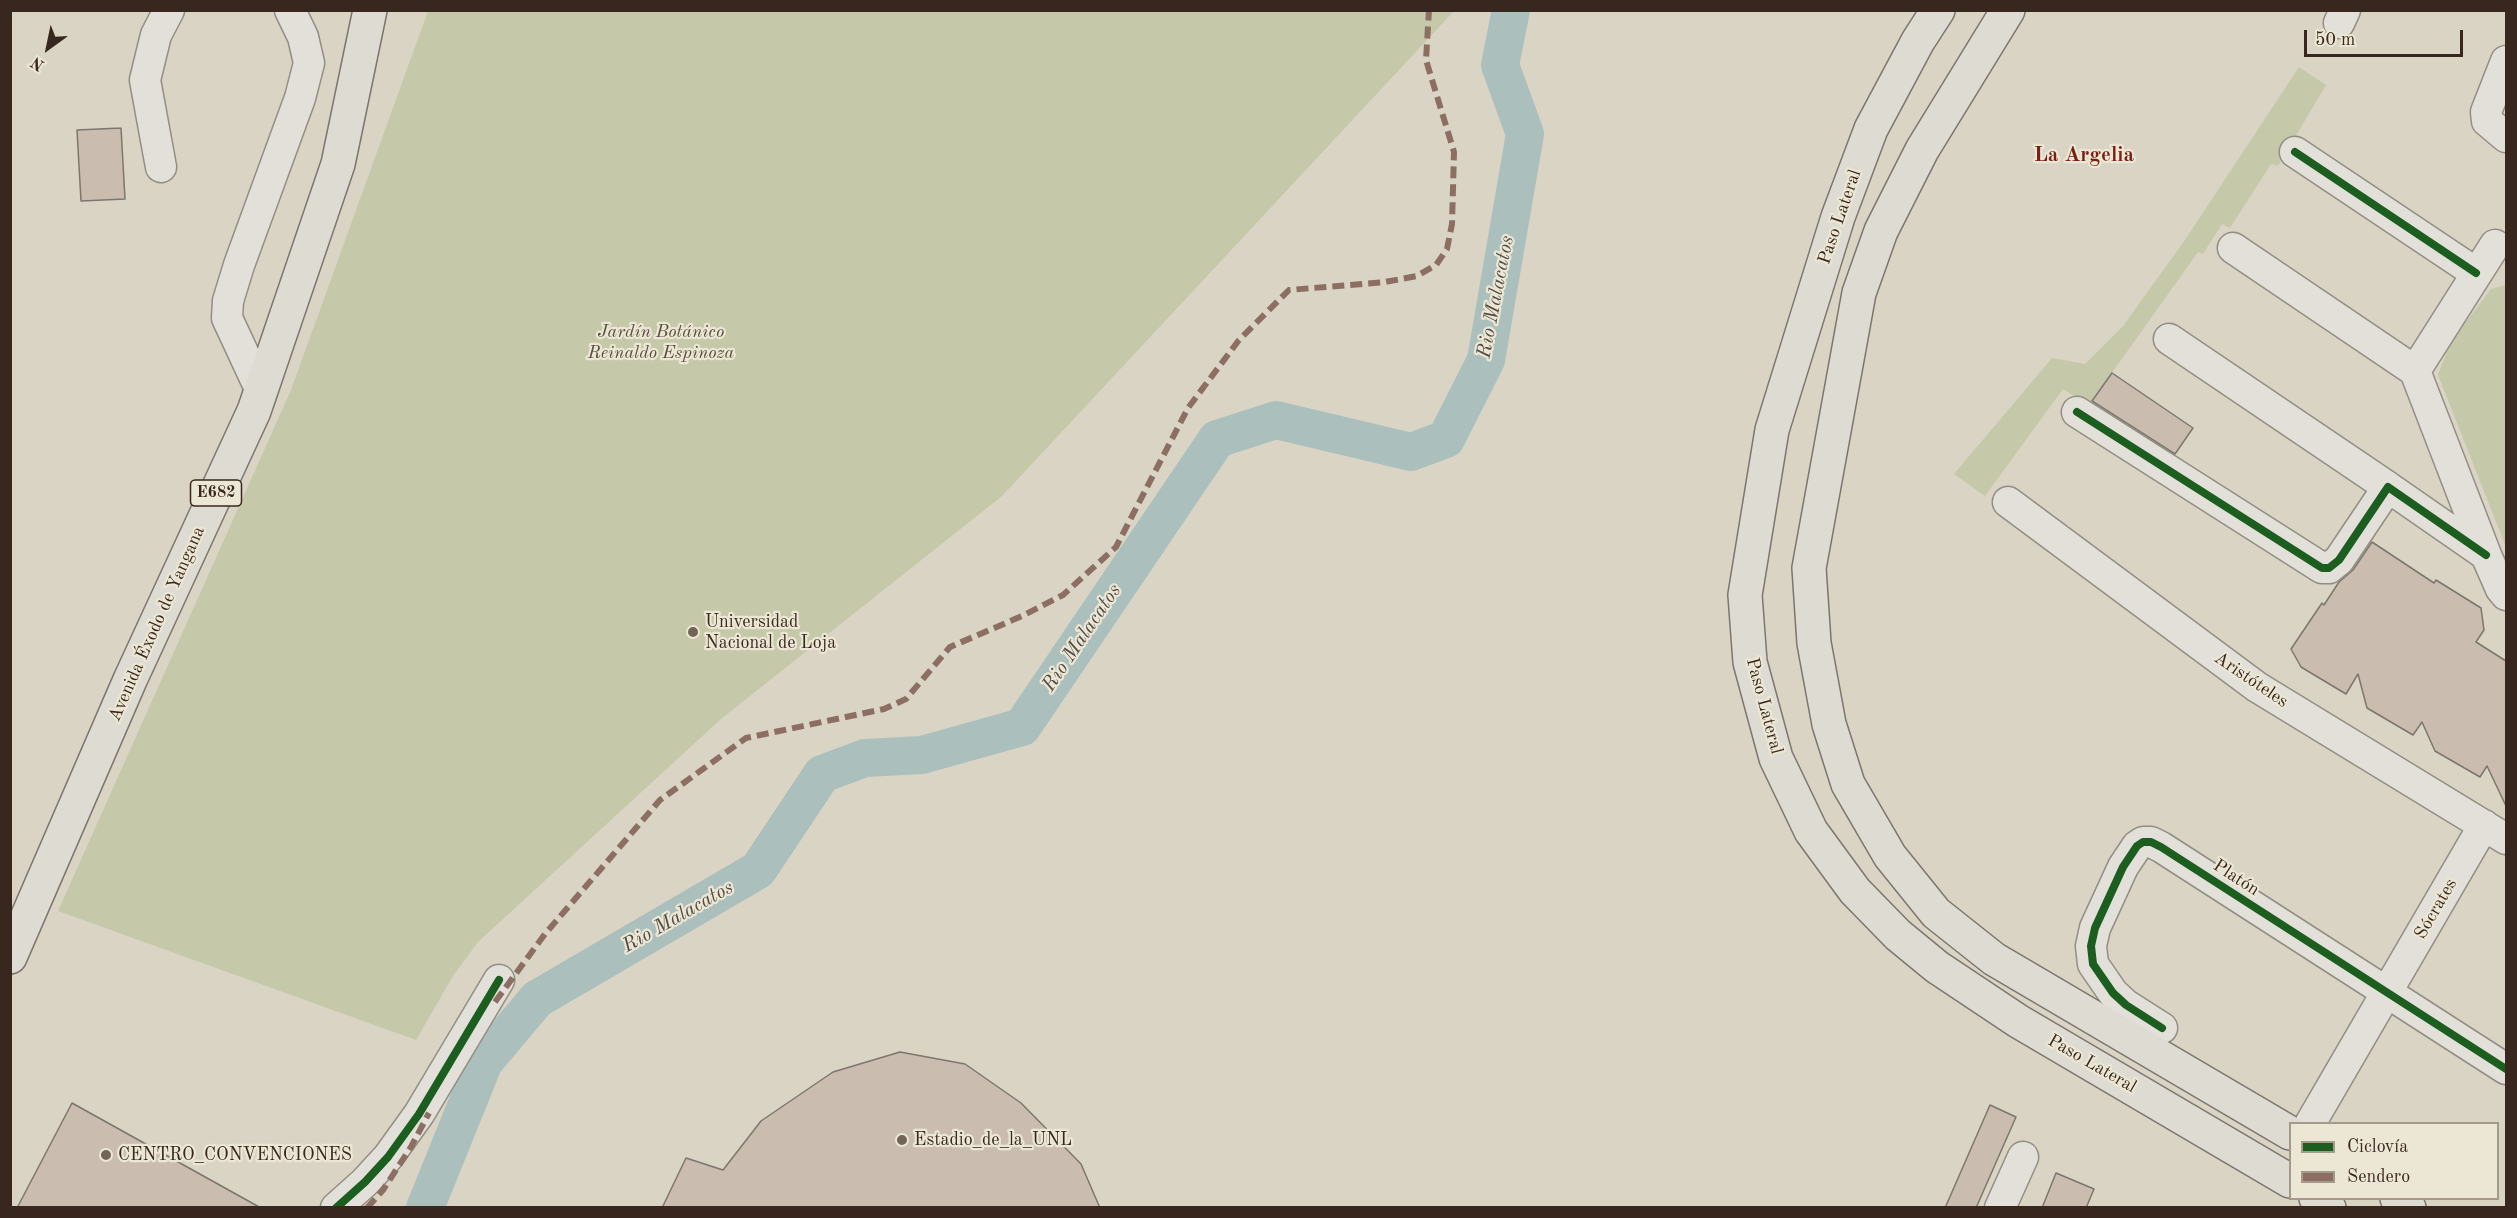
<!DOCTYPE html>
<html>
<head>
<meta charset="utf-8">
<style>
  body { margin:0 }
  #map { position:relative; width:2517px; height:1218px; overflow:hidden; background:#dad4c5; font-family:"Old Standard TT",serif }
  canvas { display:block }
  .frame { position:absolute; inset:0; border:12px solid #38271e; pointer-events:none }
  .legend { position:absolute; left:2289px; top:1122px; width:210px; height:78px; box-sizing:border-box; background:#ece6d4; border:2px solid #a49a8b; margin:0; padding:8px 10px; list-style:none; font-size:18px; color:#38271e }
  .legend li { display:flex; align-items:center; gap:12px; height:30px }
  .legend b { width:30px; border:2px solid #a49a8b }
  .north { position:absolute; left:18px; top:18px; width:60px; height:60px; -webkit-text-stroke:4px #ece6d4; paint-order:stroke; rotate:213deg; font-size:16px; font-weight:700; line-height:24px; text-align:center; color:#38271e }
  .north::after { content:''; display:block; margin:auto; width:21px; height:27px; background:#38271e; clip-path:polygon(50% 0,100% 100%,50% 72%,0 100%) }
  .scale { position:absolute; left:2304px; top:30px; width:159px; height:27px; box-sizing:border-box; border:3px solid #38271e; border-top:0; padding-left:8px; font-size:18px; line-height:21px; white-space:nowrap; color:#38271e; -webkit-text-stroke:4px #ece6d4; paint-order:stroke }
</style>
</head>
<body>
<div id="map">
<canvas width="2517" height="1218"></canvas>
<div class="frame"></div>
<ul class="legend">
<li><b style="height:8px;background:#1b5e20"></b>Ciclovía</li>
<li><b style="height:8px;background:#8d6e63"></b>Sendero</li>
</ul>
<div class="north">N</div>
<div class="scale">50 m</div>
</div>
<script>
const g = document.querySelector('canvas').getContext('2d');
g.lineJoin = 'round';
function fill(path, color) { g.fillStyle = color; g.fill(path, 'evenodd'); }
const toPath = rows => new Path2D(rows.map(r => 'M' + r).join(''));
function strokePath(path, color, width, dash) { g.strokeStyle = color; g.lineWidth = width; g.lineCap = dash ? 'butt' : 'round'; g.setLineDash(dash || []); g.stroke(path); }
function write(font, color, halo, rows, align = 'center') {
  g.font = font + ' "Old Standard TT",serif'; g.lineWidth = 4.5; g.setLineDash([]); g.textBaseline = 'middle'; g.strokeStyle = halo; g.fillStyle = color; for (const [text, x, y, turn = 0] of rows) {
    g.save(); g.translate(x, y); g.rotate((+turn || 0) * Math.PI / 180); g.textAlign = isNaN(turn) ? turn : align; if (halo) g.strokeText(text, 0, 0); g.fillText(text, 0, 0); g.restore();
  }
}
const green = toPath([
  [428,11,1454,11,1002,496,721,719,478,942,453,976,416,1040,58,911,291,390],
  [2299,67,2326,85,2278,166,2271,164,2230,228,2222,224,2203,254,2198,252,2089,405,2063,389,1985,496,1954,474,2052,358,2085,364,2123,326,2185,240],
  [2506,285,2506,547,2438,375,2450,343,2491,289]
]);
const river = toPath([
  [425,1208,484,1062,537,999,758,870,822,774,865,758,922,755,1022,727,1217,439,1276,420,1411,452,1446,439,1486,360,1525,134,1500,65,1511,10]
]);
const building = toPath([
  [121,128,125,199,81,201,77,130,121,128],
  [2112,373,2193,428,2175,454,2092,401,2112,373],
  [2372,542,2434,583,2436,580,2481,608,2484,630,2476,642,2506,661,2506,806,2487,766,2480,777,2435,751,2422,722,2413,735,2367,708,2358,674,2346,694,2301,667,2291,649,2322,603,2324,605,2339,582,2353,570,2372,542],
  [900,1052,965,1064,1021,1103,1081,1164,1100,1208,662,1208,686,1158,723,1170,761,1121,833,1072,900,1052],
  [72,1103,261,1208,17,1208,72,1103],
  [1990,1105,2016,1117,1976,1208,1945,1208,1990,1105],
  [2056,1173,2094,1189,2086,1208,2042,1208,2056,1173]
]);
const minor = toPath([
  [2339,23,2345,10],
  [2506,61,2486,112,2487,121,2506,137],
  [2295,152,2476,273],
  [161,167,145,80,156,35,169,10],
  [2233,248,2415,371,2486,555,2501,589,2506,595],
  [2169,339,2388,487],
  [2415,371,2495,245],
  [261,391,227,318,228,301,239,265,300,98,309,63,303,37,290,10],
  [2077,412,2322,568,2329,568,2339,560,2388,487,2486,555],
  [2008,502,2257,687,2506,839],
  [2162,1028,2126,1005,2113,993,2093,964,2091,946,2095,928,2123,867,2137,846,2143,842,2151,842,2161,847,2506,1069],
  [2310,1124,2484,825],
  [336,1208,365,1182,388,1157,419,1114,499,980],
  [2000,1208,2023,1157]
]);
const major = toPath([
  [10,957,130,680,254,411,338,164,370,10]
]);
const highway = toPath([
  [1938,10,1918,41,1871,129,1838,217,1772,430,1745,595,1750,662,1776,758,1811,831,1855,891,1898,935,1937,967,2018,1021,2290,1181],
  [2008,10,1922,150,1881,231,1859,293,1809,568,1814,643,1829,724,1848,784,1890,856,1936,913,1994,959,2290,1133],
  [2316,1198,2329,1208],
  [2397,1198,2409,1208]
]);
const quiet = toPath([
  [495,1002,545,934,660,800,746,738,884,709,906,699,950,647,1022,616,1063,595,1116,547,1188,408,1239,340,1289,290,1385,282,1417,276,1436,265,1447,249,1452,224,1454,152,1426,60,1429,10],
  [367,1208,383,1190,411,1147,429,1113]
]);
const cycleway = toPath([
  [2295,152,2476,273],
  [2077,412,2322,568,2329,568,2339,560,2388,487,2486,555],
  [2162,1028,2126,1005,2113,993,2093,964,2091,946,2095,928,2123,867,2137,846,2143,842,2151,842,2161,847,2506,1069],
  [336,1208,365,1182,388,1157,419,1114,499,980]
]);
const markers = [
  [693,632,6,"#716458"],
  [902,1140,6,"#716458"],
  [106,1155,6,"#716458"]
];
const shields = [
  [216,493,51]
];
const shieldNames = [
  ["E682",216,493]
];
const streetNames = [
  ["Paso Lateral",1840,217,-71],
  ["Avenida Éxodo de Yangana",157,624,-66],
  ["Aristóteles",2251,680,34],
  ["Paso Lateral",1764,706,75],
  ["Platón",2236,878,33],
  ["Sócrates",2436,909,-60],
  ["Paso Lateral",2092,1064,30]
];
const parkNames = [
  ["Jardín Botánico",661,332],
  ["Reinaldo Espinoza",661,353]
];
const poiNames = [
  ["Universidad",705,622],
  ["Nacional de Loja",705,643],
  ["Estadio_de_la_UNL",914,1140],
  ["CENTRO_CONVENCIONES",118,1155]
];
const waterNames = [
  ["Rio Malacatos",1496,297,-79],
  ["Rio Malacatos",1082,638,-56],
  ["Rio Malacatos",678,917,-30]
];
const quarterNames = [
  ["La Argelia",2084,155]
];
fill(green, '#c5c8a9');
strokePath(river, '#abc0bd', 38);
fill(building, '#cabdb0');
strokePath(building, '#7c766e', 1.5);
strokePath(minor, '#938e84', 33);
strokePath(major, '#7c766e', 36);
strokePath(highway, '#7c766e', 36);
strokePath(minor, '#e2e0d9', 30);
strokePath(major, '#dedbd2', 33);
strokePath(highway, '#dedbd2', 33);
strokePath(quiet, '#8d6e63', 6, [12, 6]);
strokePath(cycleway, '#1b5e20', 8);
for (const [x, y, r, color] of markers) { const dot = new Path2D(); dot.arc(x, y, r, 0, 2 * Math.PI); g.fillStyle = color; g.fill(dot); strokePath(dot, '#ece6d4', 2); }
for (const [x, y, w] of shields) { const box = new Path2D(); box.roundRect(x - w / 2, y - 13, w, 26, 4.5); g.fillStyle = '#ece6d4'; g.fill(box); strokePath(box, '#38271e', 1.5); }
write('bold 16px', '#38271e', null, shieldNames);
write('18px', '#38271e', '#ece6d4', streetNames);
write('italic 18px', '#574d3b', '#ece6d4', parkNames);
write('18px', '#38271e', '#ece6d4', poiNames, 'left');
write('italic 20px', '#504b45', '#ece6d4', waterNames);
write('bold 21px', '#7a1f14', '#ece6d4', quarterNames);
</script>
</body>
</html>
